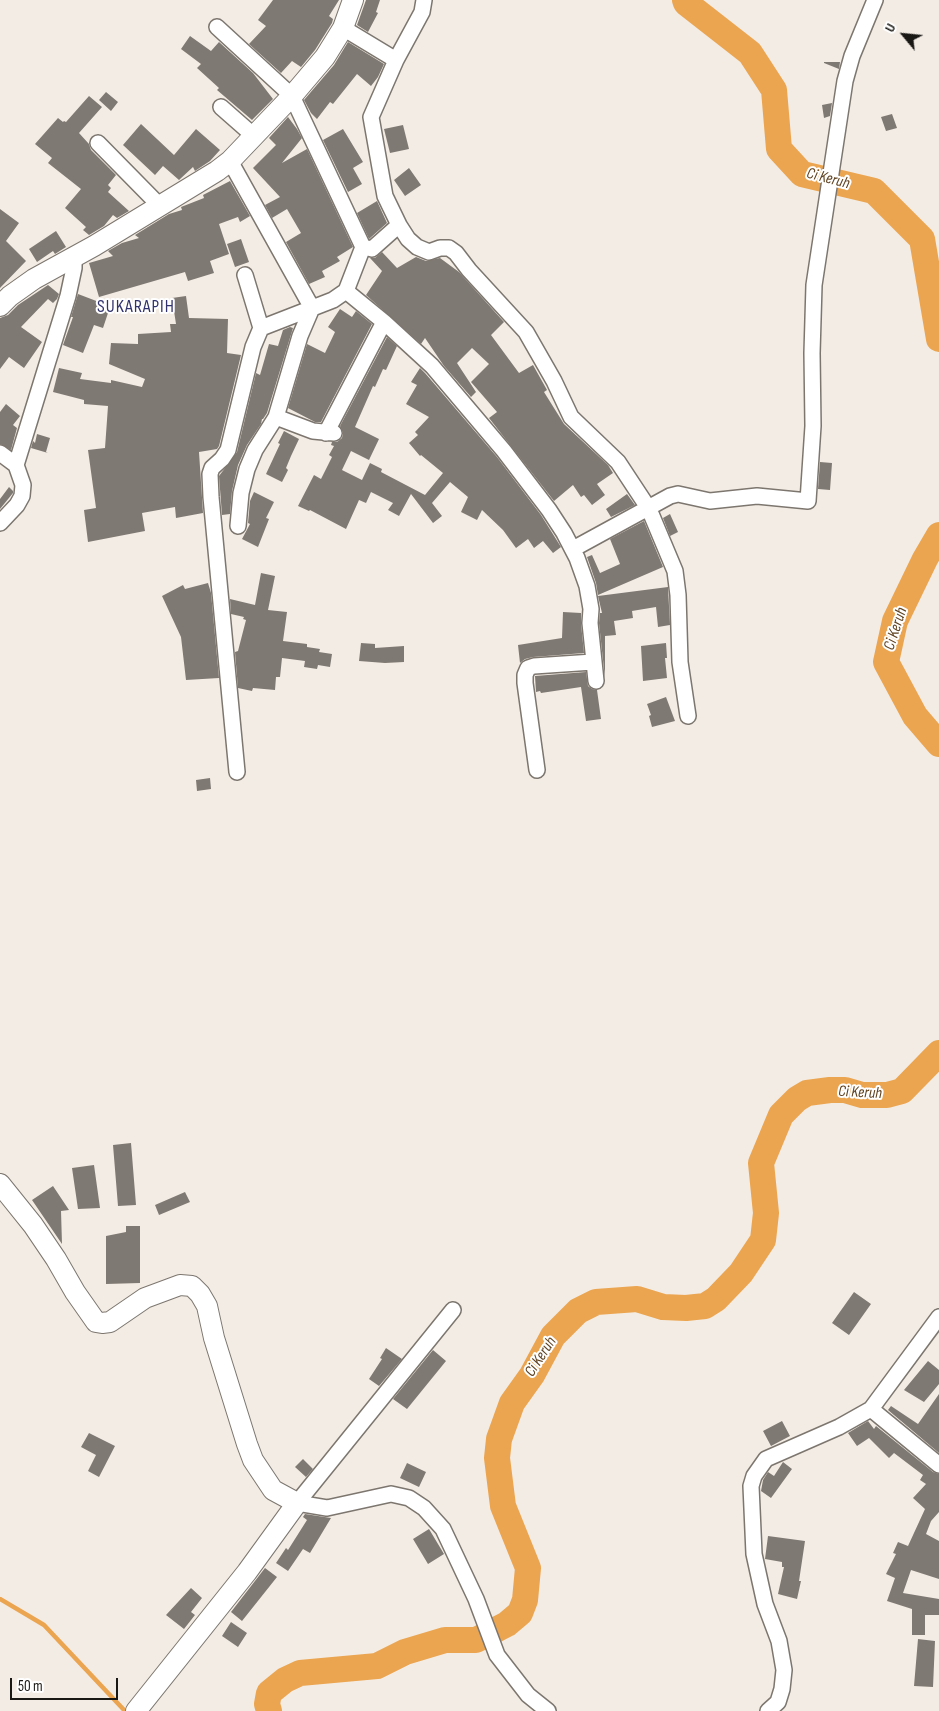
<!DOCTYPE html>
<html>
<head>
<meta charset="utf-8">
<style>
  body { margin:0 }
  #map { position:relative; width:939px; height:1711px; overflow:hidden; background:#f3ece5; font-family:"Sofia Sans Condensed",sans-serif }
  canvas { display:block }
  .north { position:absolute; left:879px; top:10px; width:50px; height:50px; -webkit-text-stroke:4px #fff; paint-order:stroke; rotate:298deg; font-size:14px; font-weight:700; line-height:20px; text-align:center; color:#1a1815 }
  .north::after { content:''; display:block; margin:auto; width:18px; height:22px; background:#1a1815; clip-path:polygon(50% 0,100% 100%,50% 72%,0 100%) }
  .scale { position:absolute; left:10px; top:1678px; width:108px; height:22px; box-sizing:border-box; border:2px solid #1a1815; border-top:0; padding-left:6px; font-size:15px; line-height:18px; white-space:nowrap; color:#1a1815; -webkit-text-stroke:4px #fff; paint-order:stroke }
</style>
</head>
<body>
<div id="map">
<canvas width="939" height="1711"></canvas>
<div class="north">U</div>
<div class="scale">50 m</div>
</div>
<script>
const g = document.querySelector('canvas').getContext('2d');
g.lineJoin = 'round';
const toPath = rows => new Path2D(rows.map(r => 'M' + r).join(''));
function strokePath(path, color, width, dash) { g.strokeStyle = color; g.lineWidth = width; g.lineCap = dash ? 'butt' : 'round'; g.setLineDash(dash || []); g.stroke(path); }
function fill(path, color) { g.fillStyle = color; g.fill(path, 'evenodd'); }
function write(font, color, halo, rows, align = 'center') {
  g.font = font + ' "Sofia Sans Condensed",sans-serif'; g.lineWidth = 4; g.setLineDash([]); g.textBaseline = 'middle'; g.strokeStyle = halo; g.fillStyle = color; for (const [text, x, y, turn = 0] of rows) {
    g.save(); g.translate(x, y); g.rotate((+turn || 0) * Math.PI / 180); g.textAlign = isNaN(turn) ? turn : align; if (halo) g.strokeText(text, 0, 0); g.fillText(text, 0, 0); g.restore();
  }
}
const stream = toPath([
  [0,1599,44,1625,125,1711]
]);
const river = toPath([
  [685,0,686,3,750,53,774,90,779,149,802,174,874,191,922,239,939,339],
  [939,535,925,559,895,621,886,662,915,716,939,744],
  [269,1711,267,1704,269,1693,285,1680,300,1673,377,1666,405,1652,445,1640,476,1640,507,1624,520,1613,525,1600,528,1568,503,1506,497,1458,499,1439,512,1403,532,1375,553,1336,578,1311,596,1302,637,1299,663,1307,686,1308,705,1306,716,1299,741,1273,763,1240,766,1213,761,1163,781,1115,797,1099,807,1093,830,1090,845,1090,862,1095,887,1095,902,1091,939,1053]
]);
const building = toPath([
  [273,0,339,0,329,16,333,19,332,23,315,50,301,67,292,61,281,73,249,44,266,26,258,20],
  [366,0,380,0,376,12,378,13,368,32,357,25],
  [190,36,211,51,219,42,253,73,273,99,252,120,217,90,219,88,197,68,201,64,181,49],
  [348,42,384,64,378,77,371,86,357,74,333,104,330,102,317,119,311,113,304,100,334,65],
  [824,62,840,62,839,69,824,63],
  [106,92,118,102,111,111,99,100],
  [89,96,102,107,79,133,89,144,91,150,116,175,108,185,111,188,108,192,129,211,117,218,113,215,104,226,89,235,83,230,86,227,65,208,81,189,48,163,52,158,35,144,58,118,63,122,64,121,66,122],
  [832,103,830,116,824,118,822,105],
  [892,114,897,128,886,131,881,117],
  [288,117,297,129,302,138,282,163,307,149,353,247,337,257,340,261,322,271,325,277,309,284,286,242,301,233,287,209,272,218,265,205,280,197,253,168,276,145,269,138],
  [141,124,174,155,196,129,220,150,210,161,195,171,193,167,179,180,163,166,155,175,123,145],
  [403,125,409,149,390,153,384,129],
  [343,129,363,162,353,168,362,184,348,192,323,140],
  [409,168,421,185,405,196,394,180],
  [230,181,250,216,240,222,238,217,219,224,229,254,210,261,214,273,188,281,185,272,99,297,89,263,113,256,108,251,122,243,139,238,135,235,169,214,182,210,181,207,204,198,203,195],
  [377,201,387,223,369,239,357,213],
  [0,209,19,223,6,241,26,261,0,288],
  [56,231,66,247,55,254,53,251,37,262,29,249],
  [241,239,249,262,235,267,227,244],
  [382,252,397,268,416,257,426,261,440,258,459,272,504,322,491,335,519,373,533,365,547,390,544,392,564,424,608,465,613,473,597,484,605,495,592,505,584,495,581,497,573,485,554,501,489,418,497,412,471,382,489,364,472,348,457,363,476,392,471,397,444,366,425,338,421,344,366,295,382,271,370,258,375,258],
  [48,285,59,294,57,299,53,303,48,299,21,327,42,342,24,368,9,357,0,369,0,318,8,315,18,305],
  [78,294,99,302,101,309,110,307,103,328,94,325,83,353,63,345,73,317,71,317],
  [186,296,189,318,228,319,227,353,241,355,219,446,217,449,199,452,203,513,176,518,175,507,142,513,145,531,88,542,84,510,96,508,88,450,105,448,108,406,84,404,84,400,53,392,59,368,82,373,80,379,111,383,111,380,142,387,145,379,109,364,111,343,138,344,138,334,171,332,170,324,176,324,172,298],
  [340,309,352,317,356,311,372,324,321,422,315,422,288,408,307,344,325,353,335,332,328,327],
  [290,327,293,328,267,413,263,419,262,419,261,424,247,445,238,465,232,491,230,514,222,515,219,476,237,452,256,373,260,375,269,344,278,346,283,330],
  [387,337,397,346,386,370,383,369,375,387,373,386,355,427,379,439,369,460,351,451,342,470,362,480,370,463,382,469,381,472,425,495,443,473,421,455,420,456,409,443,418,435,415,432,429,417,406,404,417,385,411,382,420,368,425,373,497,457,541,515,561,547,553,553,543,541,534,548,528,539,516,548,503,530,482,510,477,520,461,512,468,497,450,482,432,503,442,516,433,523,411,494,399,516,388,510,393,503,371,492,366,503,359,500,346,529,310,510,309,511,298,506,314,475,321,479,332,457,329,455,334,446,331,445,332,442,337,442,342,438,343,433,340,426],
  [6,404,20,416,13,425,17,428,11,450,0,444,0,412],
  [284,431,299,439,291,456,286,468,288,470,282,482,266,474,280,444,278,443],
  [37,434,50,438,46,452,48,453,31,448,33,441,35,443],
  [820,462,832,463,830,490,818,489],
  [9,487,13,491,13,493,0,509,0,499],
  [254,492,274,502,266,518,269,519,258,547,242,539,250,524,248,523,250,501],
  [627,494,635,505,611,517,606,509],
  [670,514,678,532,670,536,663,518],
  [644,521,663,567,598,595,596,583,587,557,592,555,600,573,620,564,610,539],
  [261,573,275,576,268,610,287,612,283,641,307,644,307,647,320,649,319,652,332,654,330,667,318,665,317,669,304,667,305,661,282,658,280,677,276,677,275,690,253,688,252,691,238,688,235,652,238,651,246,620,243,619,244,617,231,614,230,599,255,605],
  [208,583,211,593,219,678,186,680,181,637,162,596,183,585,185,589],
  [668,587,670,625,658,627,656,607,632,611,633,618,614,621,616,635,605,636,605,678,599,623,600,613,602,613,598,596],
  [563,612,581,613,581,624,584,653,533,657,525,659,520,663,518,645,562,638],
  [361,643,375,644,375,648,404,646,404,662,385,663,359,661],
  [666,643,667,658,665,658,667,678,643,681,641,646],
  [586,672,588,686,592,689,597,690,601,719,586,721,581,687,541,693,540,691,536,692,535,676],
  [666,697,675,721,652,727,649,716,651,715,647,704],
  [210,778,211,789,197,791,196,780],
  [131,1143,136,1205,118,1206,113,1145],
  [94,1165,100,1208,78,1209,72,1168],
  [53,1186,69,1210,61,1211,62,1244,32,1200],
  [185,1192,190,1202,159,1215,155,1205],
  [126,1226,140,1226,140,1283,106,1284,106,1236,126,1232],
  [854,1292,871,1304,849,1335,832,1323],
  [386,1348,402,1359,379,1386,369,1379,382,1359,380,1358],
  [433,1350,446,1361,407,1409,393,1399],
  [928,1361,939,1370,939,1384,924,1402,904,1390],
  [939,1394,939,1453,888,1410,891,1406,918,1424],
  [782,1421,790,1436,771,1446,763,1431],
  [868,1421,874,1429,876,1426,933,1472,939,1474,939,1512,931,1521,926,1534,939,1541,939,1579,911,1570,903,1593,939,1599,939,1615,925,1615,925,1635,912,1635,912,1609,887,1601,895,1578,886,1574,896,1554,893,1553,898,1542,908,1546,925,1509,913,1498,926,1484,920,1480,923,1475,894,1453,889,1458,869,1438,857,1446,848,1433],
  [89,1433,115,1446,99,1477,88,1471,96,1455,81,1447],
  [303,1459,313,1469,306,1477,295,1467],
  [783,1462,792,1469,771,1498,761,1491,763,1480,768,1472,774,1476],
  [407,1463,426,1472,419,1487,400,1478],
  [305,1514,331,1518,310,1553,303,1549,288,1571,276,1563,286,1548,288,1550,307,1520,303,1517],
  [429,1529,444,1554,428,1564,413,1539],
  [768,1536,805,1541,799,1581,801,1581,797,1599,778,1594,784,1567,782,1567,782,1562,765,1559],
  [265,1568,277,1577,242,1621,231,1612],
  [191,1588,202,1598,191,1612,195,1615,184,1629,166,1615],
  [231,1622,247,1633,238,1647,222,1636],
  [918,1639,935,1641,933,1687,914,1686]
]);
const minor = toPath([
  [217,27,292,96,363,247,346,291,333,300,261,328],
  [343,28,396,60,371,117,385,196,399,225,372,249,363,247],
  [396,60,422,12,424,0],
  [221,107,254,136],
  [98,143,159,205],
  [230,161,312,308,300,336,276,417,313,431,334,433],
  [399,225,408,239,417,247,429,252,440,248,449,248,456,253,469,270,526,332,554,381,571,417,618,462,649,509,675,571,678,595,680,662,688,716],
  [384,322,432,366,504,451,549,510,564,533,577,558,587,586,591,609,590,623,596,681],
  [326,433,384,322,346,291],
  [0,453,16,465],
  [0,523,17,505,22,496,23,485,16,465,68,296,74,268,74,256],
  [238,526,241,493,247,469,255,450,276,417],
  [573,549,670,496,678,494,710,501,757,496,808,501,813,426,812,353,814,285,845,81,852,56,875,0],
  [537,770,525,683,525,675,528,668,534,666,593,662],
  [237,772,211,497,210,474,212,468,222,459,228,450,253,347,261,328,245,275],
  [453,1310,297,1503,327,1508,391,1494,409,1498,424,1508,443,1529,476,1599,497,1655,528,1695,548,1711],
  [871,1409,939,1465],
  [768,1711,778,1702,782,1689,784,1670,779,1641,765,1604,754,1554,751,1486,754,1476,766,1459,839,1427,871,1409,939,1317]
]);
const tertiary = toPath([
  [0,306,10,296,34,279,94,246,217,171,230,161,292,96,325,57,343,28,353,0],
  [0,1184,33,1225,56,1259,75,1292,96,1322,102,1323,110,1322,145,1298,180,1285,192,1286,200,1294,207,1306,214,1338,247,1444,253,1460,273,1490,297,1503,247,1572,136,1711]
]);
const waterNames = [
  ["Ci Keruh",828,179,15],
  ["Ci Keruh",896,629,-72],
  ["Ci Keruh",860,1093,3],
  ["Ci Keruh",541,1357,-57]
];
const quarterNames = [
  ["SUKARAPIH",136,307]
];
strokePath(stream, '#eba550', 4.5);
strokePath(river, '#eba550', 26);
fill(building, '#7f7973');
strokePath(minor, '#7c766f', 18);
strokePath(tertiary, '#7c766f', 22);
strokePath(minor, '#fff', 15);
strokePath(tertiary, '#fff', 20);
write('italic 16px', '#604320', '#fff', waterNames);
g.letterSpacing = '1px';
write('18px', '#32336e', '#fff', quarterNames);
g.letterSpacing = '0px';
</script>
</body>
</html>
